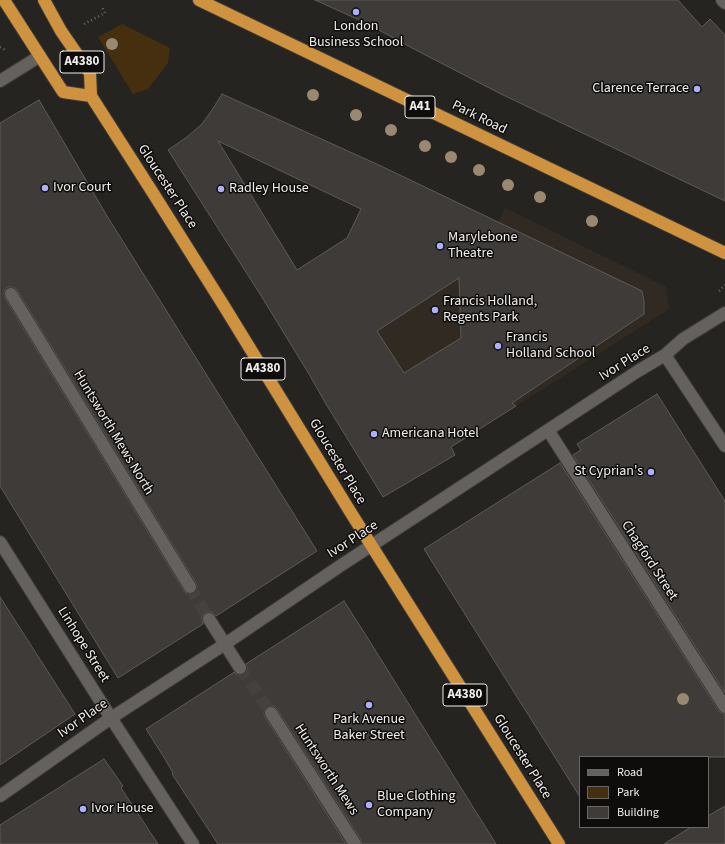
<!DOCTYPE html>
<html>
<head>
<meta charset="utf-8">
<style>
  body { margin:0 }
  #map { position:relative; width:725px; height:844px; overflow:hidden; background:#262420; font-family:"Source Sans 3",sans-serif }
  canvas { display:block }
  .legend { position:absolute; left:579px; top:756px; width:130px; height:72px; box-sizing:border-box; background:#0e0d0c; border:1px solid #686766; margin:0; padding:5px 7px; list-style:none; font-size:12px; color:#f0eeec }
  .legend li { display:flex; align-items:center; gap:8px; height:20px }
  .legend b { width:20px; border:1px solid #686766 }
</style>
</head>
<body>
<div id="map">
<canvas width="725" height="844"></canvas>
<ul class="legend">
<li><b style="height:5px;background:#64615e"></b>Road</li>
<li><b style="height:11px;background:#462f0e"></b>Park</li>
<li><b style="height:11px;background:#3e3b38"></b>Building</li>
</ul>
</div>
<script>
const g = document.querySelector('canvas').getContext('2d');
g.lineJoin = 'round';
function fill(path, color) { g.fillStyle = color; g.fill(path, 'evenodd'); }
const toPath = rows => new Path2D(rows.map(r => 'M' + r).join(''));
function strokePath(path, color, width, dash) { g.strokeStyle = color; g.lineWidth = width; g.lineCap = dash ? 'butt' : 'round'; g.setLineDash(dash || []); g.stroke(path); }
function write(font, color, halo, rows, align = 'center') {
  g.font = font + ' "Source Sans 3",sans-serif'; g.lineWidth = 3; g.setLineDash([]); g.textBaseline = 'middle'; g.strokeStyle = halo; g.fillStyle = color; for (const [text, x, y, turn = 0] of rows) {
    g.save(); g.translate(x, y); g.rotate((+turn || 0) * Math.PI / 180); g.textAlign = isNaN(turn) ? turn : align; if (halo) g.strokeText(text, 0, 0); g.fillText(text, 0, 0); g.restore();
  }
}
const built = toPath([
  [505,208,652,280,666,287,669,309,452,447,455,455,383,497,366,469,409,381,377,331,460,278,477,269]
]);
const green = toPath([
  [122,24,170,48,168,63,148,89,133,94,98,37]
]);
const building = toPath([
  [315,0,678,0,702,27,710,19,725,35,725,201,501,94,412,48,366,23,315,0],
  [222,94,381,166,642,291,644,301,644,314,512,403,516,406,451,447,455,455,383,497,366,469,326,404,309,374,260,294,168,150,187,137,202,124,214,107,222,94],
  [218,141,361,209,347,238,297,270,218,141],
  [459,278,461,338,404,373,377,331,459,278],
  [39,100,107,216,317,551,216,616,212,612,208,612,205,613,202,616,202,619,203,624,118,678,0,486,0,123,39,100],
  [11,287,15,288,17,290,196,583,197,586,197,590,194,594,187,594,184,591,5,298,4,294,5,290,7,287,11,287],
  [657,394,725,501,725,693,573,455,581,450,577,444,657,394],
  [560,463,719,711,721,713,725,714,725,757,580,757,580,797,424,549,560,463],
  [0,597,75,714,0,765,0,597],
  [344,601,367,637,496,844,362,844,361,840,277,709,274,706,271,706,267,707,265,709,264,713,265,717,346,844,218,844,172,774,173,773,165,759,146,729,233,673,234,672,236,674,240,675,244,674,247,671,247,668,246,664,344,601],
  [104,759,123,786,121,788,158,844,0,844,0,825,104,759],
  [725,806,725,844,664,844,691,827,708,827,708,816,725,806]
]);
const streetTunnel = toPath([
  [190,587,209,619],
  [240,668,271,713]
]);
const path = toPath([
  [84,24,105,13,102,7],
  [0,47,7,51],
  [719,291,725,285]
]);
const street = toPath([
  [722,0,725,3],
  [0,81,40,56],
  [11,294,190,587],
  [665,355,725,446],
  [548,430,725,707],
  [0,542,111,718,193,844],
  [209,619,240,668],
  [271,713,355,844],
  [0,796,111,718,225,644,340,566,548,430,638,371,665,355,683,339,725,313]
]);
const highway = toPath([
  [4,0,63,92,91,96],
  [44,0,61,31,90,73,91,96,153,193,224,306,351,513,559,844],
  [199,0,725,253]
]);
const trees = [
  [112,44],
  [313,95],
  [356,115],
  [391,130],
  [425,146],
  [451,157],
  [479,170],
  [508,185],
  [540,197],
  [592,221],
  [683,699]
];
const markers = [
  [356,12,4,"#acaffb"],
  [697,89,4,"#acaffb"],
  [45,188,4,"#acaffb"],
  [221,189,4,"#acaffb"],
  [440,246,4,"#acaffb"],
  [435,310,4,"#acaffb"],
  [498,346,4,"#acaffb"],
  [374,434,4,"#acaffb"],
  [651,472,4,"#acaffb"],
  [369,705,4,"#acaffb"],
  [369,805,4,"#acaffb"],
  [83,809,4,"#acaffb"]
];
const shields = [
  [82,62,44],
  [420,107,30],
  [263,369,44],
  [465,695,44]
];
const shieldNames = [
  ["A4380",82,62],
  ["A41",420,107],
  ["A4380",263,369],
  ["A4380",465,695]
];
const poiNames = [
  ["London",356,27,"center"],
  ["Business School",356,43,"center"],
  ["Clarence Terrace",689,89,"right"],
  ["Ivor Court",53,188],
  ["Radley House",229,189],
  ["Marylebone",448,238],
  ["Theatre",448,254],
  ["Francis Holland,",443,302],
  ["Regents Park",443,318],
  ["Francis",506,338],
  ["Holland School",506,354],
  ["Americana Hotel",382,434],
  ["St Cyprian's",643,472,"right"],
  ["Park Avenue",369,720,"center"],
  ["Baker Street",369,736,"center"],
  ["Blue Clothing",377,797],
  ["Company",377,813],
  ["Ivor House",91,809]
];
const streetNames = [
  ["Park Road",479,118,26],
  ["Gloucester Place",167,187,57],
  ["Ivor Place",625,363,-32],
  ["Huntsworth Mews North",113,433,59],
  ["Gloucester Place",337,462,59],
  ["Ivor Place",353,540,-33],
  ["Chagford Street",649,561,57],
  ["Linhope Street",83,645,58],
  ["Ivor Place",83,719,-35],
  ["Gloucester Place",522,757,58],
  ["Huntsworth Mews",326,770,57]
];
fill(built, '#312a22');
fill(green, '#462f0e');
fill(building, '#3e3b38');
strokePath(building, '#5e5b57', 1);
strokePath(streetTunnel, '#44423f', 12, [12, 6]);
strokePath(street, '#403e3c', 14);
strokePath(highway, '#403e3c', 14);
strokePath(path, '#6b6966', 2.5, [1, 3]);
strokePath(street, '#64615e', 12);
strokePath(highway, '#cf923f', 12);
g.fillStyle = '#9a8871';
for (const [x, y] of trees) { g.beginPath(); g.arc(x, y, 6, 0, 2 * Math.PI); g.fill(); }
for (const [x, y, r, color] of markers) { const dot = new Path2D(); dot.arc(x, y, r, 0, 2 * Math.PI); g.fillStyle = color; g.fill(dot); strokePath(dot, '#0e0d0c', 1.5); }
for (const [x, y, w] of shields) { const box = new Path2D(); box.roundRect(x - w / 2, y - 11, w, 22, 3); g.fillStyle = '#0e0d0c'; g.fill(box); strokePath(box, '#f0eeec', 1); }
write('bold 13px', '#f0eeec', null, shieldNames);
write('14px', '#f0eeec', '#0e0d0c', poiNames, 'left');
write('14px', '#f0eeec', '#0e0d0c', streetNames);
</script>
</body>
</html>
